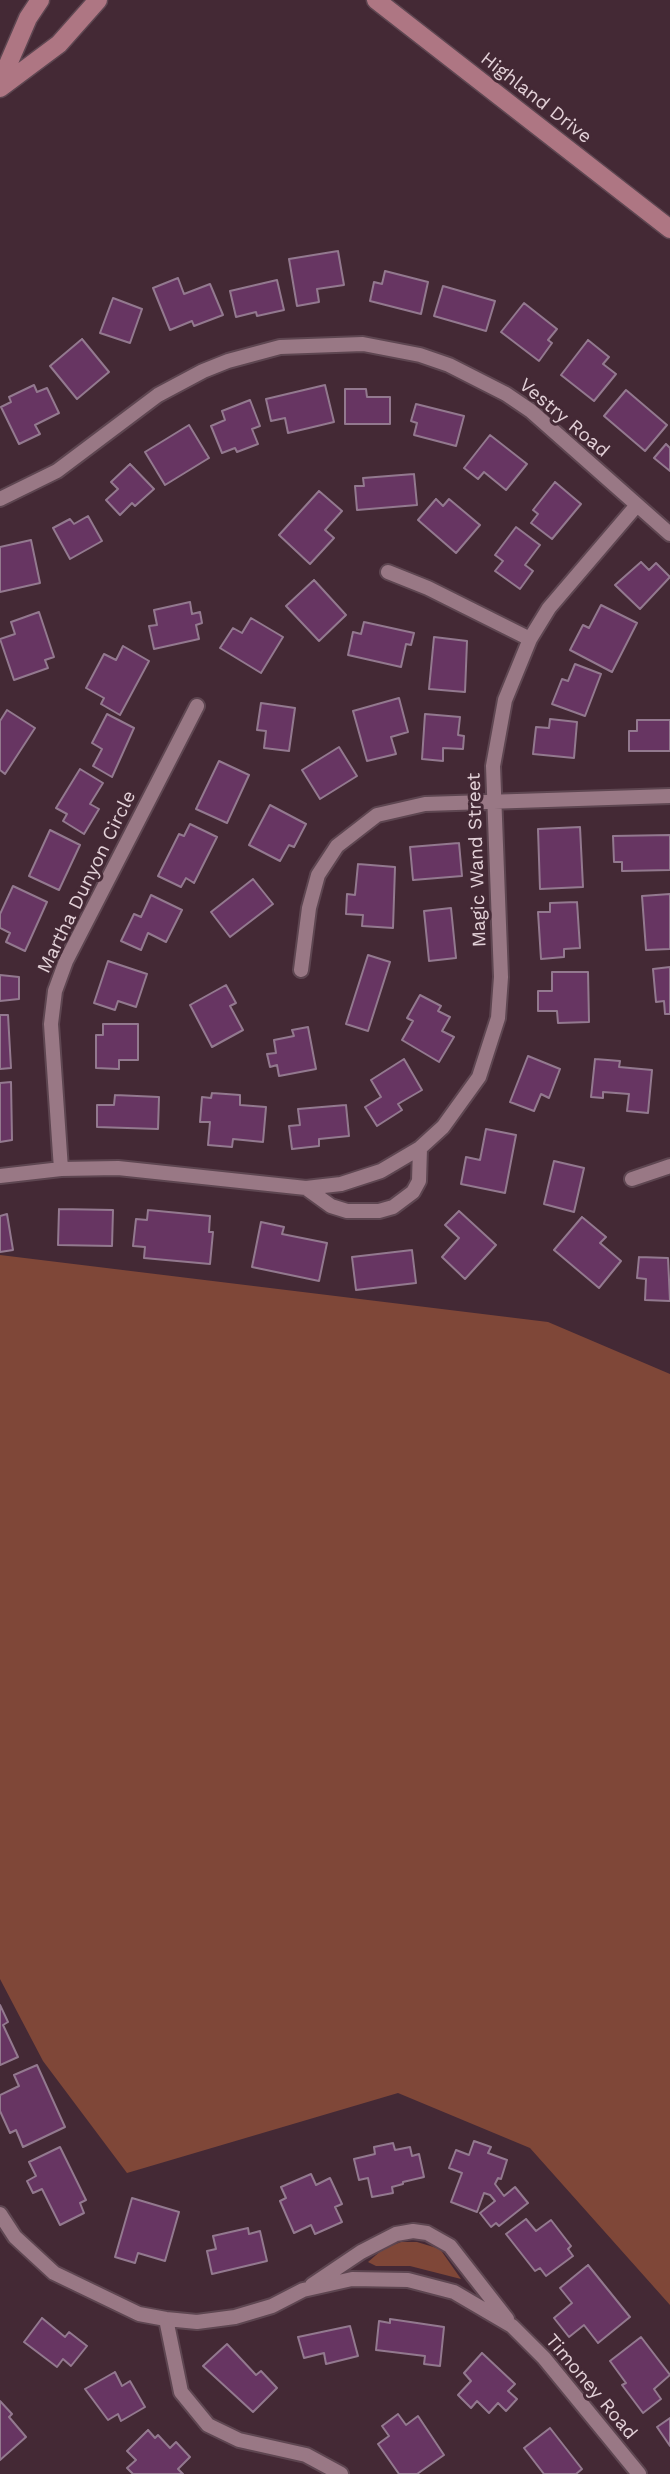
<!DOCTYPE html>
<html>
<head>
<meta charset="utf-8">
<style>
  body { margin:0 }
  canvas { display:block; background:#442935 }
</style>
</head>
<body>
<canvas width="670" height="2474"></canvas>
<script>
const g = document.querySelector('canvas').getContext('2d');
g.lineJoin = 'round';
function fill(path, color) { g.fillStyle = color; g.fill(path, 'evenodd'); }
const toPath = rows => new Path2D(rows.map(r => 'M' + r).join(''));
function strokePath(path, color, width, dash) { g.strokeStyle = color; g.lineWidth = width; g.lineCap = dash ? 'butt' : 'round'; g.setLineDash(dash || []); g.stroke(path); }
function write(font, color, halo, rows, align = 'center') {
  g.font = font + ' "Work Sans",sans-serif'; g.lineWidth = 6; g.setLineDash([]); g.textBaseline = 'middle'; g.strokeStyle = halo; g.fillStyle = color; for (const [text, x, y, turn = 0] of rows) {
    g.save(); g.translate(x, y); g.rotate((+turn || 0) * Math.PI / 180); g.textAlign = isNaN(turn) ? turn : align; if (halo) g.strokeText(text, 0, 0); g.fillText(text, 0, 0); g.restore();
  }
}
const green = toPath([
  [0,1255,548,1322,670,1374,670,2305,530,2148,398,2093,127,2173,43,2061,0,1979],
  [401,2242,417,2242,440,2249,461,2279,410,2266,376,2266,368,2262,383,2249]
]);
const building = toPath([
  [338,251,344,285,317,289,319,302,297,306,289,259,338,251],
  [385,271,428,282,421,314,370,301,374,282,382,284,385,271],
  [178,278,184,294,210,284,223,315,194,326,192,321,170,330,153,288,178,278],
  [277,280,284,310,257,316,256,312,236,317,230,291,277,280],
  [443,286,495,301,486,331,434,316,443,286],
  [113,298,142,309,130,343,100,333,113,298],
  [524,303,557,329,548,340,552,343,539,361,501,332,524,303],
  [82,339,109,372,77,399,50,366,82,339],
  [588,340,609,357,603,364,616,374,594,401,561,375,588,340],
  [34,385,37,392,47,388,59,413,35,425,40,434,19,444,1,407,11,402,9,397,34,385],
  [325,385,334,422,288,433,285,418,271,421,266,399,325,385],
  [345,389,366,389,367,397,390,397,390,424,345,424,345,389],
  [626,390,667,425,645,451,604,416,626,390],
  [250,400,260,426,252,429,258,444,237,452,235,448,222,453,211,426,225,420,222,411,250,400],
  [416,404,464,416,456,446,414,435,417,423,411,421,416,404],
  [189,425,209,458,165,485,145,452,189,425],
  [490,435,527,464,506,490,484,472,478,479,464,468,490,435],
  [666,444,670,448,670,471,654,458,666,444],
  [130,464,154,489,135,506,132,503,120,515,106,500,118,489,111,482,130,464],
  [414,474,417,505,357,510,355,486,364,486,363,478,414,474],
  [555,482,581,504,552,539,531,523,538,514,533,510,555,482],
  [319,491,342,511,325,530,334,538,310,564,279,535,319,491],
  [436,499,443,506,449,499,480,525,456,553,418,520,436,499],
  [88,516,102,541,70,559,53,528,70,519,74,524,88,516],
  [516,527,540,545,525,565,533,571,520,589,495,571,503,561,495,555,516,527],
  [31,540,40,583,0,592,0,547,31,540],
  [641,562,649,570,656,563,670,577,640,609,615,585,641,562],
  [314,580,346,615,319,641,286,606,314,580],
  [190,602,192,614,200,612,202,623,196,625,199,639,154,649,149,626,157,625,154,610,190,602],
  [601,605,637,623,612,672,570,650,583,625,589,628,601,605],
  [39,612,54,657,45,660,48,668,14,680,0,639,15,634,11,622,39,612],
  [251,618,283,637,261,673,220,648,233,628,242,633,251,618],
  [364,622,414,633,411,645,406,644,401,667,348,655,353,632,361,634,364,622],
  [434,637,467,641,465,692,429,689,434,637],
  [123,646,149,661,120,715,101,704,104,698,86,688,104,654,116,660,123,646],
  [575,664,601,674,585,716,552,704,562,679,568,681,575,664],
  [399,698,408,732,391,737,396,754,367,761,353,711,399,698],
  [261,703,295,708,289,751,264,748,266,731,257,730,261,703],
  [7,710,35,728,5,774,0,770,0,721,7,710],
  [107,714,134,728,112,777,93,766,102,749,92,743,107,714],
  [425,714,460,717,458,735,464,736,463,749,443,748,443,761,422,759,425,714],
  [550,719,577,722,574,758,533,754,536,727,549,728,550,719],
  [637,720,670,720,670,751,629,751,629,731,637,731,637,720],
  [339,747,357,776,320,799,302,770,339,747],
  [219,761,249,775,227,823,196,809,219,761],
  [80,769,103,783,90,804,99,809,84,834,63,821,67,814,56,808,80,769],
  [270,805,306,824,294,847,289,845,280,861,249,845,270,805],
  [190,824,217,837,194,883,186,878,181,887,158,876,179,834,184,836,190,824],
  [580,827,583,887,540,889,538,829,580,827],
  [50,830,80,845,59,890,29,876,50,830],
  [670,835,670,870,622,871,622,862,614,862,613,836,670,835],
  [459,843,462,876,413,880,410,847,459,843],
  [358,864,395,867,393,928,362,926,363,915,346,914,347,894,355,895,358,864],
  [253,879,273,904,230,937,211,912,253,879],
  [13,886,47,902,25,951,6,942,10,933,0,928,0,914,13,886],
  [670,894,670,949,646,950,642,896,670,894],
  [151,895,182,910,166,942,148,933,141,950,121,941,134,914,141,917,151,895],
  [577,902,580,948,564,949,564,957,541,959,538,912,550,912,550,903,577,902],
  [451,908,456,958,429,961,424,911,451,908],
  [368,955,390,962,368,1031,346,1024,368,955],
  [108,961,147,974,136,1007,118,1001,115,1010,94,1003,108,961],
  [670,967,670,1014,665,1014,664,1001,656,1002,653,969,670,967],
  [552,972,588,972,589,1022,558,1023,557,1011,538,1011,538,991,552,991,552,972],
  [0,975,19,977,19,999,0,1001,0,975],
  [226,985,236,1003,230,1006,243,1030,212,1047,190,1005,226,985],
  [420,995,441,1006,438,1011,450,1017,442,1031,454,1037,439,1062,402,1040,413,1021,407,1018,420,995],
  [0,1015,8,1015,11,1068,0,1069,0,1015],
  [103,1024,138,1024,138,1060,119,1060,119,1069,96,1068,96,1035,103,1035,103,1024],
  [308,1027,316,1069,279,1076,277,1065,270,1067,267,1054,276,1053,274,1040,294,1036,292,1030,308,1027],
  [528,1056,560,1069,549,1098,541,1094,534,1111,510,1102,528,1056],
  [404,1059,422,1090,398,1104,402,1110,377,1126,365,1107,381,1097,371,1080,404,1059],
  [595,1059,620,1061,619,1067,652,1070,648,1113,627,1111,629,1094,603,1092,603,1098,591,1097,595,1059],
  [11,1082,12,1140,0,1142,0,1083,11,1082],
  [212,1093,240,1095,240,1105,266,1107,263,1142,233,1139,232,1147,208,1145,210,1122,200,1122,202,1097,211,1098,212,1093],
  [115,1095,159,1097,158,1129,97,1127,97,1105,114,1105,115,1095],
  [346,1105,349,1136,319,1139,319,1146,292,1149,289,1126,300,1125,298,1109,346,1105],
  [486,1129,516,1135,505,1193,461,1184,466,1157,480,1160,486,1129],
  [554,1161,584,1168,574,1212,544,1204,554,1161],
  [59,1209,113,1210,112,1246,58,1245,59,1209],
  [148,1210,210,1216,209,1232,213,1232,210,1264,144,1258,145,1247,133,1246,136,1219,147,1220,148,1210],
  [459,1211,496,1245,465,1279,442,1257,459,1238,445,1225,459,1211],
  [7,1214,13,1250,0,1252,0,1216,7,1214],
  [582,1217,606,1237,600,1243,621,1261,599,1288,554,1250,582,1217],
  [261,1222,284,1227,282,1234,327,1243,319,1281,252,1267,261,1222],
  [412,1250,416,1283,356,1290,352,1257,412,1250],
  [639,1257,668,1258,670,1301,645,1300,646,1279,637,1278,639,1257],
  [0,2005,8,2022,3,2025,18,2057,0,2065,0,2005],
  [37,2065,65,2127,23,2147,16,2130,10,2133,0,2111,0,2095,19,2086,14,2075,37,2065],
  [474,2141,491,2147,488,2153,507,2160,501,2179,498,2178,495,2184,504,2196,515,2187,528,2203,499,2226,496,2223,491,2227,480,2213,495,2201,490,2195,484,2193,477,2212,451,2202,462,2173,449,2168,456,2150,469,2155,474,2141],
  [393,2143,395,2150,410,2147,412,2156,419,2154,424,2177,403,2182,403,2184,392,2187,393,2193,372,2197,368,2178,359,2180,354,2159,375,2154,374,2147,393,2143],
  [60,2147,86,2200,80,2203,84,2213,60,2225,42,2189,33,2193,27,2181,36,2176,29,2162,60,2147],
  [311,2174,316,2185,330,2178,342,2204,335,2207,342,2222,315,2234,311,2225,294,2233,280,2201,286,2198,281,2187,311,2174],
  [132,2198,179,2212,165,2261,138,2253,135,2263,115,2257,132,2198],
  [526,2219,536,2231,551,2220,571,2246,568,2249,573,2256,546,2276,540,2268,535,2271,506,2234,526,2219],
  [248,2228,249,2234,260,2231,267,2261,212,2274,207,2251,216,2249,213,2236,248,2228],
  [588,2265,630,2317,598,2343,584,2325,569,2337,554,2318,572,2303,560,2288,588,2265],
  [42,2318,65,2337,69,2332,87,2346,71,2366,63,2359,57,2367,24,2342,42,2318],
  [390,2319,444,2327,440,2366,424,2364,425,2356,376,2350,379,2321,390,2323,390,2319],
  [350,2326,358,2356,326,2364,324,2353,304,2358,298,2337,350,2326],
  [641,2337,670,2375,654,2389,661,2399,643,2413,622,2385,626,2383,610,2361,641,2337],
  [227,2344,256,2375,261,2371,277,2388,253,2412,203,2366,227,2344],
  [482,2353,515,2384,508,2391,517,2399,506,2411,498,2403,489,2413,477,2401,471,2408,458,2395,471,2381,464,2373,482,2353],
  [115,2372,122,2386,130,2381,145,2407,121,2421,118,2414,108,2420,85,2389,115,2372],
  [0,2401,12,2414,9,2417,26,2437,0,2460,0,2401],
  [398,2414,406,2425,418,2416,444,2455,417,2474,399,2474,378,2444,389,2436,382,2426,398,2414],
  [670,2418,670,2446,657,2427,670,2418],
  [550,2428,582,2469,576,2474,544,2474,524,2448,550,2428],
  [148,2430,155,2438,158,2435,170,2448,176,2442,190,2457,178,2469,183,2474,133,2474,127,2468,136,2460,127,2451,148,2430]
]);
const street = toPath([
  [0,499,57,471,158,395,203,371,228,361,280,347,363,344,420,355,449,365,506,394,531,411,670,534],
  [388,572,428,588,530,639],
  [301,970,309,908,318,875,337,846,377,815,425,804,670,796],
  [61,1169,51,1024,55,991,66,961,197,706],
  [0,1176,61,1169,118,1168,306,1188,341,1184,381,1171,420,1148,443,1127,479,1077,498,1018,501,977,493,766,505,700,530,639,549,608,637,505],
  [632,1179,670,1166],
  [306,1188,331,1206,347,1211,379,1211,393,1207,413,1192,419,1181,420,1148],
  [0,2214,15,2237,54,2273,139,2314,166,2319,197,2322,235,2317,272,2306,303,2290,352,2279,408,2280,454,2292,512,2326,544,2358,639,2474],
  [312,2285,361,2252,396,2234,413,2231,427,2233,450,2246,507,2319],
  [166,2319,181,2392,208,2425,239,2440,306,2455,341,2474]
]);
const secondary = toPath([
  [376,0,670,229],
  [0,83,28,18,40,0],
  [0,88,59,44,98,0]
]);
const streetNames = [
  ["Highland Drive",536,98,38],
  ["Vestry Road",564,418,40],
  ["Magic Wand Street",477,860,-92],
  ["Martha Dunyon Circle",87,882,-64],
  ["Timoney Road",591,2387,50]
];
fill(green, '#7f4738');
fill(building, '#673562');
strokePath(building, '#93798f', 2);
strokePath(street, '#5e4651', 18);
strokePath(secondary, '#5e4651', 21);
strokePath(street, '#997885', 14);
strokePath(secondary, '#ae7683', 18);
write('19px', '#e3d1d8', '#442935', streetNames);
</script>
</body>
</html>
